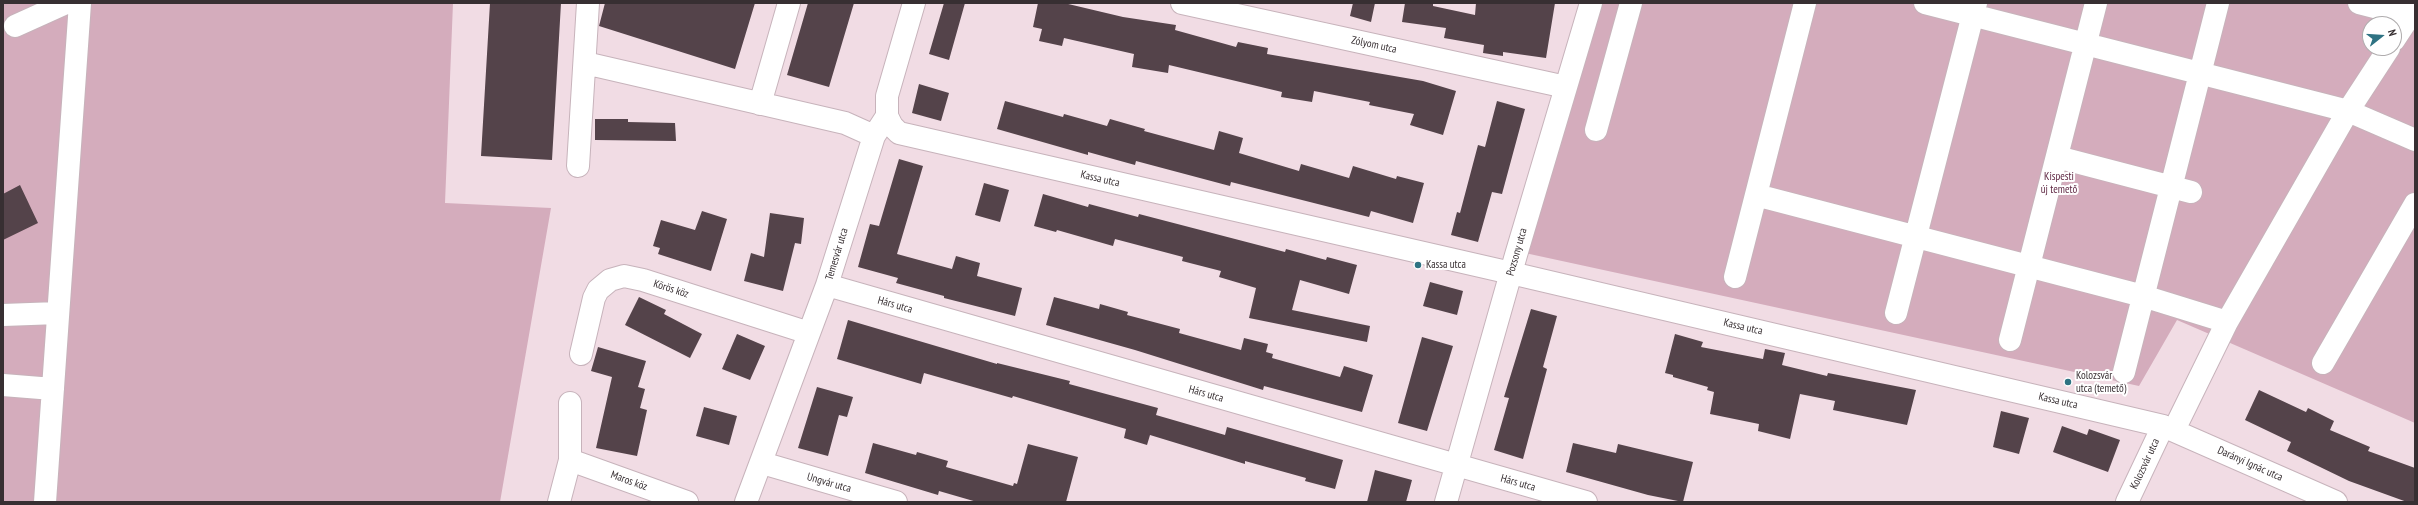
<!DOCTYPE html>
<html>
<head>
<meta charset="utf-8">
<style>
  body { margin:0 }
  #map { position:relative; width:2418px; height:505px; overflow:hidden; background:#f1dce4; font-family:"PT Sans Narrow",sans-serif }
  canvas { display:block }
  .frame { position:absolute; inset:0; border:4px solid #372f32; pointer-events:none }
  .north { position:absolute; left:2362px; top:16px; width:40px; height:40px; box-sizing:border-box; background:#fff; border:1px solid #afacad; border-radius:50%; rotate:73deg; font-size:11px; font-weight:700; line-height:16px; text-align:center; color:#372f32 }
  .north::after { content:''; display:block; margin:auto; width:14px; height:18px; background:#2f7383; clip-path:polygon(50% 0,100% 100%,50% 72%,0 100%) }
</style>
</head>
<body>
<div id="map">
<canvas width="2418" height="505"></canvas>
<div class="frame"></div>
<div class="north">N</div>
</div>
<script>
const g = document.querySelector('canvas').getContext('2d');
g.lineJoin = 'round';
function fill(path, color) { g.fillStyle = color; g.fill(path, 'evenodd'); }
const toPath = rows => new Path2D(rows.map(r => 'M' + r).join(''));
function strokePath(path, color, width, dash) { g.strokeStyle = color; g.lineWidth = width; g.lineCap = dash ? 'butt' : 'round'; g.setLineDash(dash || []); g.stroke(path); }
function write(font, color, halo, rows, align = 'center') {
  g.font = font + ' "PT Sans Narrow",sans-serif'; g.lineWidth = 4; g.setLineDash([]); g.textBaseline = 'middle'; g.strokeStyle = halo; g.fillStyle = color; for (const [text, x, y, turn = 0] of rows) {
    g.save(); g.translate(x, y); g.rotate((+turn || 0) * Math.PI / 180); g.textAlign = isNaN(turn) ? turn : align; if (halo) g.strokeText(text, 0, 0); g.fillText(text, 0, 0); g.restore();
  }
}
const green = toPath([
  [3,3,453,3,445,203,551,208,500,502,3,502],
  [1592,3,2415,3,2415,423,2177,320,2139,386,1525,253],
  [2370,24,2394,24,2394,48,2370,48]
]);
const building = toPath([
  [490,3,561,3,552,160,481,156],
  [605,3,755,3,735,69,599,26],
  [808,3,854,3,829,87,787,75],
  [944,3,965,3,949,60,929,54],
  [1038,3,1064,3,1123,17,1176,25,1175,30,1236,47,1238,42,1268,48,1267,54,1423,81,1456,91,1443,135,1410,125,1414,114,1369,105,1370,102,1314,91,1312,102,1281,97,1282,92,1169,65,1168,73,1132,67,1134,54,1064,38,1062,46,1039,41,1042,29,1033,27],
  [1353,3,1375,3,1371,22,1350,16],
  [1405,3,1433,3,1433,6,1475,15,1476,3,1555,3,1546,58,1503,52,1503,56,1483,53,1484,45,1444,38,1446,28,1402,22],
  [919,84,949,93,941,121,912,113],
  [1005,101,1063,117,1064,114,1107,126,1110,119,1145,129,1144,131,1214,150,1219,131,1243,138,1239,153,1299,171,1301,164,1349,178,1353,166,1396,179,1397,176,1424,183,1413,223,1371,211,1369,217,1231,182,1230,186,1136,161,1135,165,1088,152,1088,155,997,129],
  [1497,101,1525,109,1502,194,1492,192,1478,242,1451,235,1457,212,1460,213,1478,145,1485,147],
  [595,119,628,119,628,122,675,123,676,141,595,140],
  [899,159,923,166,897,254,952,269,956,256,980,263,977,276,1022,288,1015,316,944,298,944,296,896,283,898,278,858,267,870,224,879,226],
  [984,183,1009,190,1000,222,975,215],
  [20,185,38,223,3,240,3,194],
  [1043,194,1088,207,1089,204,1138,217,1139,214,1285,252,1286,249,1326,260,1327,257,1357,265,1349,294,1300,280,1292,310,1370,326,1367,342,1249,318,1256,288,1219,277,1221,271,1182,261,1183,257,1115,239,1113,246,1057,230,1056,232,1034,226],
  [702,211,727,219,711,271,658,254,660,248,653,246,661,220,695,230],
  [770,213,804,218,801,244,795,243,783,291,744,281,751,253,764,257],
  [1430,282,1463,291,1457,315,1423,306],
  [639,297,666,310,664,314,702,334,690,358,625,325],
  [1054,297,1099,309,1100,304,1128,312,1127,315,1180,329,1179,333,1241,350,1244,338,1268,344,1266,352,1273,354,1272,358,1340,377,1344,366,1373,375,1362,412,1264,386,1263,390,1135,350,1046,325],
  [1531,309,1557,316,1543,367,1547,369,1523,459,1494,450,1509,398,1504,397],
  [848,320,997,364,997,363,1070,381,1069,384,1158,408,1156,415,1225,435,1227,427,1343,460,1335,489,1305,481,1306,478,1245,461,1245,464,1150,435,1147,445,1124,438,1126,429,1013,396,1012,398,924,373,921,384,837,359],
  [737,334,765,346,750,380,722,369],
  [1675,334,1703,342,1701,347,1763,359,1765,349,1785,353,1782,365,1827,376,1828,373,1916,390,1907,425,1833,410,1835,401,1800,394,1790,439,1758,431,1759,424,1710,414,1714,392,1707,390,1708,387,1673,377,1673,375,1665,373],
  [1422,337,1453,346,1427,431,1398,423],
  [598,347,646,361,638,387,645,389,640,408,647,410,637,456,596,448,612,377,591,371],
  [817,387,853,397,847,417,839,415,828,456,798,448],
  [2259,390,2306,412,2308,408,2334,421,2330,430,2370,447,2368,451,2415,468,2415,502,2407,502,2349,481,2287,451,2291,442,2245,420],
  [704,407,737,416,729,445,696,436],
  [2001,411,2029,418,2019,454,1993,447],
  [2062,426,2087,435,2089,429,2120,440,2108,472,2053,452],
  [873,443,916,455,917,452,948,461,946,467,1013,486,1014,483,1017,484,1028,444,1078,457,1066,502,977,502,939,491,938,495,865,473],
  [1573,443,1616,453,1618,444,1693,462,1683,502,1648,495,1566,472],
  [1375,470,1412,480,1406,502,1367,502]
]);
const minor = toPath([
  [1182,3,1566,87],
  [1925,3,2348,111,2415,140],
  [2359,3,2410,16],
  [15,26,66,3],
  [2394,40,2415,8],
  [585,63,845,123,874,136],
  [760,104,789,3],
  [887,116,892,126,899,133,1511,273,2163,426,2336,502],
  [1596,130,1631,3],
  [2057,157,2191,192],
  [578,166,588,3],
  [1756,195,2143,296,2227,322],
  [1735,277,1805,3],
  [827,285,1586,502],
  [1896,313,1976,3],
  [3,315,58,313],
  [2010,340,2096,3],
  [581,354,594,298,598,290,610,280,624,276,643,280,809,333],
  [2323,363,2415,204],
  [2124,372,2218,3],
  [3,385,53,389],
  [570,403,570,460],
  [2174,430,2227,322,2348,111,2389,48],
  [762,463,896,502],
  [45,502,80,3],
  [559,502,570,460,687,502],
  [746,502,827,285,874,136,887,116,887,96,914,3],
  [1446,502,1516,255,1591,3],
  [2127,502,2163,426]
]);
const markers = [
  [1418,265,4,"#2f7383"],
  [2068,382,4,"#2f7383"]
];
const streetNames = [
  ["Zólyom utca",1374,45,12],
  ["Kassa utca",1100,179,13],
  ["Pozsony utca",1517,252,-74],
  ["Temesvár utca",837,254,-73],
  ["Körös köz",671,289,18],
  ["Hárs utca",895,305,16],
  ["Kassa utca",1743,327,13],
  ["Hárs utca",1206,394,16],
  ["Kassa utca",2058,401,13],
  ["Kolozsvár utca",2145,464,-65],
  ["Darányi Ignác utca",2250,464,24],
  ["Maros köz",629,481,20],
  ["Ungvár utca",829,483,16],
  ["Hárs utca",1518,483,16]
];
const parkNames = [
  ["Kispesti",2059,177],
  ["új temető",2059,190]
];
const poiNames = [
  ["Kassa utca",1426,265],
  ["Kolozsvár",2076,376],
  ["utca (temető)",2076,389]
];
fill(green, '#d4acbc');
fill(building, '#54434a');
strokePath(minor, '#c7b3bb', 24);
strokePath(minor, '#fff', 22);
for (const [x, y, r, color] of markers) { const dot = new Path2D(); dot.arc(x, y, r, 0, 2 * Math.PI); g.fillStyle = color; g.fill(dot); strokePath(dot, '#fff', 1.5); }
write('11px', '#372f32', '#fff', streetNames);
write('11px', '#5f2843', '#fff', parkNames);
write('11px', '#372f32', '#fff', poiNames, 'left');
</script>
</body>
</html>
